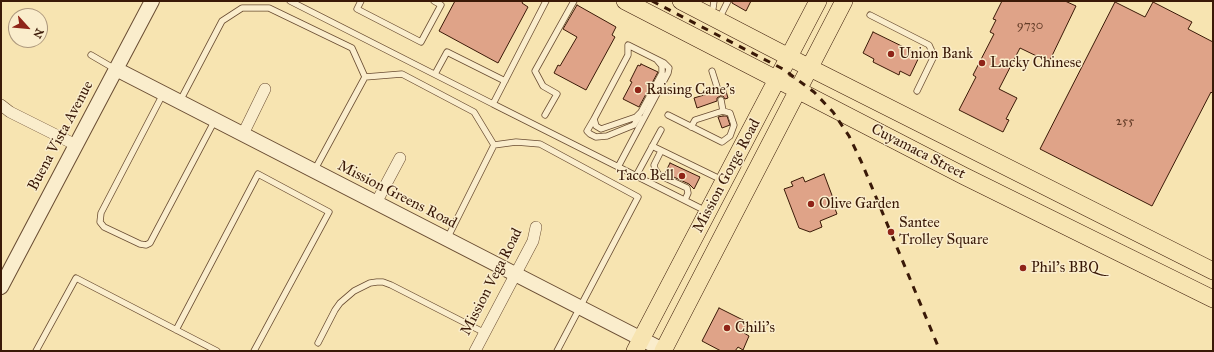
<!DOCTYPE html>
<html>
<head>
<meta charset="utf-8">
<style>
  body { margin:0 }
  #map { position:relative; width:1214px; height:352px; overflow:hidden; background:#f7e4b1; font-family:"IM FELL Great Primer",serif }
  canvas { display:block }
  .frame { position:absolute; inset:0; border:2px solid #3a1907; pointer-events:none }
  .north { position:absolute; left:8px; top:8px; width:40px; height:40px; box-sizing:border-box; background:#faedcc; border:1px solid #ad987d; border-radius:50%; rotate:117deg; font-size:11px; font-weight:700; line-height:16px; text-align:center; color:#3a1907 }
  .north::after { content:''; display:block; margin:auto; width:14px; height:18px; background:#8f2418; clip-path:polygon(50% 0,100% 100%,50% 72%,0 100%) }
</style>
</head>
<body>
<div id="map">
<canvas width="1214" height="352"></canvas>
<div class="frame"></div>
<div class="north">N</div>
</div>
<script>
const g = document.querySelector('canvas').getContext('2d');
g.lineJoin = 'round';
function fill(path, color) { g.fillStyle = color; g.fill(path, 'evenodd'); }
const toPath = rows => new Path2D(rows.map(r => 'M' + r).join(''));
function strokePath(path, color, width, dash) { g.strokeStyle = color; g.lineWidth = width; g.lineCap = dash ? 'butt' : 'round'; g.setLineDash(dash || []); g.stroke(path); }
function write(font, color, halo, rows, align = 'center') {
  g.font = font + ' "IM FELL Great Primer",serif'; g.lineWidth = 3; g.setLineDash([]); g.textBaseline = 'middle'; g.strokeStyle = halo; g.fillStyle = color; for (const [text, x, y, turn = 0] of rows) {
    g.save(); g.translate(x, y); g.rotate((+turn || 0) * Math.PI / 180); g.textAlign = isNaN(turn) ? turn : align; if (halo) g.strokeText(text, 0, 0); g.fillText(text, 0, 0); g.restore();
  }
}
const building = toPath([
  [455,1,523,1,522,3,528,7,498,63,439,31,455,1],
  [732,1,751,1,746,11,732,3,732,1],
  [1002,1,1065,1,1076,6,1049,62,1020,48,999,89,1017,98,1006,119,1009,120,1003,132,959,110,976,77,973,75,994,34,990,32,996,20,993,19,1002,1],
  [1115,2,1145,17,1153,2,1192,22,1188,29,1213,42,1213,94,1211,92,1152,206,1040,149,1115,2],
  [577,5,616,27,612,35,615,37,586,90,554,73,558,65,560,66,577,37,563,29,577,5],
  [873,32,920,55,910,76,900,71,899,75,873,62,874,59,863,53,873,32],
  [641,64,658,72,639,107,623,99,632,82,630,81,638,65,640,66,641,64],
  [725,88,728,98,725,99,723,96,720,96,717,98,717,101,697,108,694,98,714,92,717,94,720,94,722,89,725,88],
  [723,116,727,116,730,125,722,128,718,117,723,116],
  [670,163,700,177,694,189,689,184,665,173,670,163],
  [824,174,833,198,831,198,837,214,820,221,822,227,810,232,799,228,784,189,793,186,791,182,803,177,805,182,824,174],
  [719,308,749,323,744,333,749,336,743,350,738,347,735,351,721,351,702,341,719,308]
]);
const service = toPath([
  [290,1,493,104],
  [361,1,357,9,421,42,441,5,434,1],
  [546,1,493,104,706,211],
  [713,8,714,1],
  [870,15,929,45,934,56,917,91],
  [719,19,728,1],
  [91,55,115,69],
  [712,71,718,90],
  [435,74,447,52,505,81],
  [163,94,101,213,100,222,104,227,140,244,146,245,150,243,215,120],
  [180,101,222,21,242,8,269,8,352,48,365,77],
  [545,115,557,94,543,86,535,71,574,1],
  [668,115,722,142,730,136,734,125,730,113,723,111,721,100],
  [594,119,587,131,590,134,596,137,607,136,634,125,639,116],
  [691,127,695,120,723,111],
  [652,146,722,180],
  [661,151,654,165,655,169,659,175,687,188,688,193,685,200],
  [618,167,668,73,669,68,664,63,628,45,628,55,594,119,596,126,601,129,636,117,641,112,662,73,662,66,657,60],
  [314,171,365,77,402,74,474,112,494,145],
  [636,176,661,130],
  [447,239,494,145,516,142,540,144,638,197,557,351],
  [176,330,258,174,329,212,254,351],
  [318,343,335,310,340,303,354,291,370,283,377,282,383,282,391,285,485,333],
  [36,351,76,278,217,351]
]);
const minor = toPath([
  [1,105,10,112,76,145],
  [243,134,265,89],
  [376,203,400,158],
  [475,351,533,241,536,227]
]);
const tertiary = toPath([
  [116,69,663,350],
  [1,287,152,1]
]);
const primary = toPath([
  [625,1,964,176,1213,299],
  [681,1,810,68,1213,271],
  [635,351,818,1],
  [663,351,844,1]
]);
const rail = toPath([
  [652,1,783,69,814,92,833,112,849,136,861,161,940,351]
]);
const markers = [
  [891,54,4,"#8f2418"],
  [982,63,4,"#8f2418"],
  [638,90,4,"#8f2418"],
  [682,176,4,"#8f2418"],
  [811,204,4,"#8f2418"],
  [891,232,4,"#8f2418"],
  [1023,268,4,"#8f2418"],
  [727,328,4,"#8f2418"]
];
const numberNames = [
  ["9730",1030,26],
  ["255",1125,122]
];
const poiNames = [
  ["Union Bank",899,54],
  ["Lucky Chinese",990,63],
  ["Raising Cane's",646,90],
  ["Taco Bell",674,176,"right"],
  ["Olive Garden",819,204],
  ["Santee",899,223],
  ["Trolley Square",899,240],
  ["Phil's BBQ",1031,268],
  ["Chili's",735,328]
];
const streetNames = [
  ["Buena Vista Avenue",61,136,-62],
  ["Cuyamaca Street",918,152,27],
  ["Mission Gorge Road",727,176,-62],
  ["Mission Greens Road",397,195,27],
  ["Mission Vega Road",492,282,-63]
];
fill(building, '#dfa388');
strokePath(building, '#3a1907', 1);
strokePath(service, '#694c32', 7);
strokePath(minor, '#694c32', 12);
strokePath(tertiary, '#694c32', 16);
strokePath(primary, '#3a1907', 18);
strokePath(service, '#faedcc', 5.5);
strokePath(minor, '#faedcc', 11);
strokePath(tertiary, '#faedcc', 14);
strokePath(primary, '#f7e4b1', 17);
strokePath(rail, '#3a1907', 3, [7, 7]);
for (const [x, y, r, color] of markers) { const dot = new Path2D(); dot.arc(x, y, r, 0, 2 * Math.PI); g.fillStyle = color; g.fill(dot); strokePath(dot, '#faedcc', 1.5); }
write('13px', '#633c27', null, numberNames);
write('15px', '#3a1907', '#faedcc', poiNames, 'left');
write('15px', '#3a1907', '#faedcc', streetNames);
</script>
</body>
</html>
